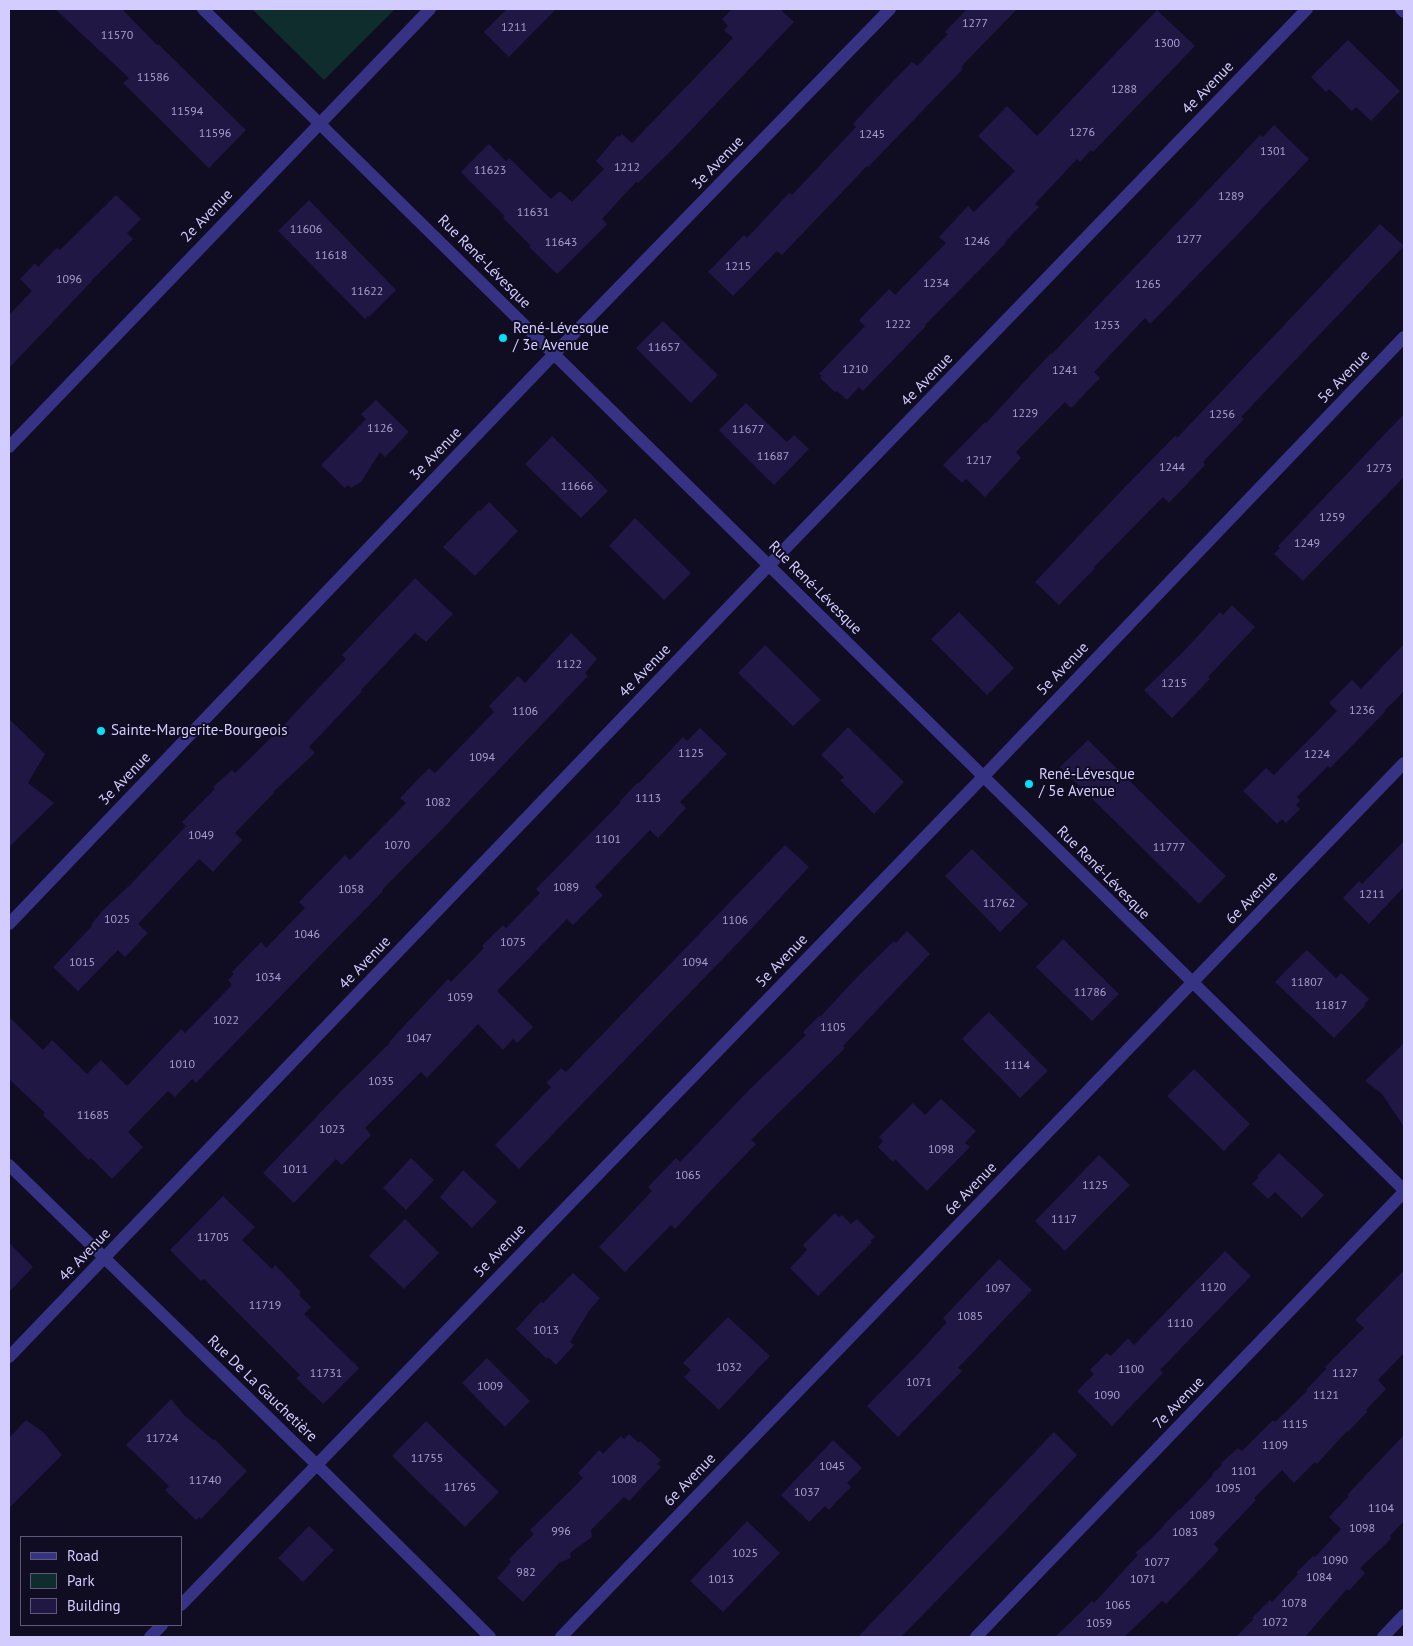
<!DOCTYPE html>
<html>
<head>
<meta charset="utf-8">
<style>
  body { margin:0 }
  #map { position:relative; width:1413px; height:1646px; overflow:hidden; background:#100c22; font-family:"PT Sans",sans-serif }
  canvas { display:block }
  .frame { position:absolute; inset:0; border:10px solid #d3cdff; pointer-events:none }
  .legend { position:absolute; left:20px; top:1536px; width:162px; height:90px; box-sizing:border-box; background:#100c22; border:1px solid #5e597a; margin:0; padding:6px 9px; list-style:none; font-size:15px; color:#d3cdff }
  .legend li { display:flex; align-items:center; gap:10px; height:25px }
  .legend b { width:25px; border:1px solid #5e597a }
</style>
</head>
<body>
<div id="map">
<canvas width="1413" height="1646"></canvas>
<div class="frame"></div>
<ul class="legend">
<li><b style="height:6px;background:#363385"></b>Road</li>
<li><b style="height:14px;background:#0e2d2c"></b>Park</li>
<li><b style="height:14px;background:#201745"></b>Building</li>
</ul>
</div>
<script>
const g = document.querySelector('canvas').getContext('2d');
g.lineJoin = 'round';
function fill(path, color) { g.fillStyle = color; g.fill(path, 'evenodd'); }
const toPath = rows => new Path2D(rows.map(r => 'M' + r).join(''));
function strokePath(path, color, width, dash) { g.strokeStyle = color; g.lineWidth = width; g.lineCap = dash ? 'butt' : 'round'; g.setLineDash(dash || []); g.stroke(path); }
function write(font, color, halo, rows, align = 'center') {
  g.font = font + ' "PT Sans",sans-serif'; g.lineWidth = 4; g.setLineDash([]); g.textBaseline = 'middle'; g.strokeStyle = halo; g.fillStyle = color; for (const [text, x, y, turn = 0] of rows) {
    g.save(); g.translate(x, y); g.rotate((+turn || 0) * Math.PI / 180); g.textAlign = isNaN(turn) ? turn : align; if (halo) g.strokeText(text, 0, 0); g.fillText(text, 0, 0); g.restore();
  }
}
const green = toPath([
  [252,9,395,9,324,80]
]);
const building = toPath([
  [55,9,122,9,157,45,158,44,246,130,209,168,123,83,129,78],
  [507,9,556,9,509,57,484,32],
  [732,9,780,9,794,22,674,148,638,183,636,182,602,219,607,224,557,274,529,247,531,246,503,218,505,216,461,172,489,144,506,161,509,158,551,199,560,191,572,202,604,169,596,161,618,135,619,137,622,134,632,143,733,38,724,30,728,26,722,19],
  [967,9,1017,9,961,67,963,69,868,167,867,166,782,255,777,251,733,296,708,272,744,235,747,238,789,193,792,195,856,127,853,124,872,103,912,62,917,66,948,34,945,32],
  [1157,10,1195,46,1093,152,1091,150,1080,162,1077,159,1035,204,1039,207,1005,242,1006,243,925,325,926,326,863,391,859,387,847,400,837,391,835,392,820,378,822,376,819,374,865,326,859,320,889,289,895,295,946,243,939,237,968,206,974,212,1015,171,978,136,1007,106,1037,136],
  [1348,40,1400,91,1371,121,1356,107,1352,111,1329,89,1326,92,1311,77],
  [1274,125,1309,159,1239,233,1150,324,1145,318,1094,372,1100,378,1076,403,1071,408,1065,402,1016,452,1021,458,985,497,966,479,962,483,943,465,985,422,986,423,1051,353,1052,354,1231,166,1260,135,1263,137],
  [116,195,141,219,127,233,133,239,91,281,92,281,9,368,9,315,32,291,20,279,35,263,38,267,57,248,60,250],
  [309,200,396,290,369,317,368,316,365,319,278,231],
  [1380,224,1404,246,1241,417,1244,419,1203,462,1205,465,1169,503,1163,497,1094,567,1095,568,1059,605,1035,582,1123,489,1175,436,1177,438],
  [663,321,718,375,691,403,636,348],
  [376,400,409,432,385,457,380,452,361,482,351,488,348,485,345,488,321,465,366,419,361,414],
  [746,403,787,442,794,435,809,449,774,485,719,430],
  [1404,414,1404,477,1303,581,1274,554,1280,548,1278,546],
  [552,436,608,491,581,518,525,464],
  [489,502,518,531,475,576,443,547,479,510,480,511],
  [635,518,691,573,664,600,609,546],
  [415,578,453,614,426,642,415,633,361,690,362,691,309,747,315,753,273,792,274,793,235,833,242,840,213,872,199,859,138,924,148,933,125,957,118,950,78,991,53,967,92,926,91,925,102,911,130,885,186,826,182,822,215,789,213,787,232,770,235,773,278,731,346,659,342,655],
  [1232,605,1255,627,1208,677,1210,679,1172,718,1144,690,1183,652,1220,612,1223,615],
  [959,612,1014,668,987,695,931,639],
  [571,633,597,659,585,673,588,676,449,822,382,890,383,891,196,1083,192,1079,175,1097,168,1091,128,1132,143,1147,112,1179,91,1158,89,1160,43,1115,45,1113,9,1079,9,1017,43,1050,52,1040,87,1074,101,1060,127,1086,181,1029,185,1033,232,985,228,980,234,974,232,972,261,942,266,948,305,908,299,902,345,855,350,860,406,803,400,798,429,768,435,773,494,712,489,706,518,676,525,683],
  [1404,644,1404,691,1384,711,1385,712,1330,768,1328,766,1297,797,1300,800,1296,805,1300,809,1286,823,1282,819,1277,824,1243,791,1266,768,1274,775,1337,711,1329,703,1352,680,1361,689],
  [765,645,821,700,793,726,738,673],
  [9,719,45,754,28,783,54,803,9,847],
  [848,727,904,782,874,814,840,780,844,777,821,755],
  [700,728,727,754,680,802,686,808,658,838,650,830,595,887,603,895,573,925,567,919,497,991,533,1027,517,1043,513,1039,503,1050,478,1024,427,1078,421,1072,365,1128,371,1135,342,1165,336,1159,294,1203,263,1173,339,1093,390,1043,389,1042,448,979,451,982,484,948,482,946,503,925,506,928,540,893,536,889,621,802,620,801,637,783,638,784,683,737,687,741],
  [1088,740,1226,876,1199,904,1060,767],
  [1404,841,1404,887,1369,924,1343,898,1359,881,1362,884],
  [785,845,809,867,740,941,519,1169,495,1145,551,1087,546,1083,561,1068,566,1072],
  [972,849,1028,904,1000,932,945,876],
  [907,931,930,954,843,1046,845,1048,751,1140,756,1144,718,1183,675,1229,671,1225,625,1272,599,1247,652,1191,648,1187,676,1158,680,1162,750,1089,806,1035,803,1032,819,1016,820,1017,859,975,894,941,896,943],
  [1063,939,1119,994,1092,1021,1036,967],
  [1307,950,1336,978,1341,973,1369,999,1364,1005,1365,1006,1334,1038,1275,982],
  [989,1012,1048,1071,1020,1098,962,1039],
  [1404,1043,1404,1127,1382,1094,1365,1081],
  [1194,1069,1250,1124,1224,1151,1167,1096],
  [941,1099,976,1131,965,1143,970,1147,927,1191,895,1159,893,1162,878,1147,883,1141,879,1137,913,1103,925,1115],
  [1279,1153,1324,1195,1302,1218,1275,1192,1268,1199,1252,1184,1259,1177,1257,1176],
  [1099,1155,1130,1185,1065,1251,1035,1221],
  [411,1158,434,1180,406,1210,383,1188],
  [463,1170,497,1202,472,1228,440,1197],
  [223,1196,255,1227,242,1240,272,1269,275,1265,301,1292,299,1295,311,1307,304,1314,359,1368,323,1404,296,1378,300,1375,204,1279,201,1281,170,1250],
  [835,1213,839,1217,842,1215,851,1224,857,1219,875,1237,870,1241,872,1242,818,1296,790,1268,807,1250,803,1245],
  [405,1219,439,1253,404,1289,369,1256],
  [9,1243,33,1267,9,1292],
  [1225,1251,1251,1276,1160,1370,1163,1373,1112,1426,1077,1391,1094,1374,1090,1370,1107,1353,1111,1356,1128,1338,1134,1345],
  [999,1259,1032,1290,958,1368,962,1371,898,1437,867,1406,919,1353,947,1322,943,1318],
  [1404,1270,1404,1353,1378,1380,1386,1389,1366,1410,1368,1411,1348,1432,1347,1431,1317,1464,1315,1462,1294,1483,1282,1470,1254,1498,1256,1500,1214,1544,1219,1550,1166,1604,1162,1601,1124,1637,1055,1637,1092,1601,1094,1603,1138,1555,1135,1553,1152,1538,1179,1509,1180,1510,1213,1475,1212,1474,1222,1465,1221,1463,1238,1448,1242,1451,1273,1420,1275,1422,1307,1391,1306,1390,1326,1369,1325,1367,1364,1328,1355,1320],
  [573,1273,600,1298,589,1311,570,1342,574,1345,556,1365,548,1357,547,1359,516,1329,534,1309,541,1302,543,1303],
  [728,1317,770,1356,719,1410,684,1377,691,1370,683,1363],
  [487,1358,530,1401,505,1427,462,1383],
  [171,1399,184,1415,213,1440,214,1439,247,1471,201,1519,199,1517,196,1520,165,1490,169,1486,126,1445],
  [26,1420,44,1433,62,1455,9,1508,9,1438],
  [426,1421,499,1492,465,1527,392,1456],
  [1054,1432,1077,1455,1008,1528,901,1637,858,1637],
  [629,1434,639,1443,640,1441,642,1443,661,1460,657,1464,661,1467,629,1501,624,1497,591,1530,592,1537,570,1553,571,1558,559,1563,523,1602,497,1578,511,1562,509,1559,534,1534,530,1530,583,1478,578,1473,599,1450,603,1454,621,1436,624,1439],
  [1404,1435,1404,1521,1390,1536,1391,1539,1360,1568,1365,1573,1349,1591,1347,1589,1305,1637,1236,1637,1254,1619,1252,1618,1270,1600,1272,1602,1298,1574,1296,1573,1313,1556,1315,1557,1341,1529,1329,1517,1349,1496,1347,1495],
  [833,1440,862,1468,847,1483,851,1487,839,1499,829,1510,825,1506,809,1522,781,1495],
  [747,1521,780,1553,723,1612,690,1581],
  [309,1526,334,1550,303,1582,278,1558]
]);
const minor = toPath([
  [203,9,1404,1190],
  [1401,9,1404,12],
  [9,447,430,9],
  [9,924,554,354,890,9],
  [9,1165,316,1464,490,1637],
  [9,1357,749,586,1307,9],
  [181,1605,983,777,1404,337],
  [150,1637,162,1625],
  [561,1637,1404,763],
  [976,1637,1404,1192],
  [1383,1637,1404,1615]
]);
const markers = [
  [503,338,5,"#00e1f8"],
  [101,731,5,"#00e1f8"],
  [1029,784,5,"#00e1f8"]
];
const numberNames = [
  ["1277",975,24],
  ["1211",514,28],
  ["11570",117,36],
  ["1300",1167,44],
  ["11586",153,78],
  ["1288",1124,90],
  ["11594",187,112],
  ["1276",1082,133],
  ["11596",215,134],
  ["1245",872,135],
  ["1301",1273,152],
  ["1212",627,168],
  ["11623",490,171],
  ["1289",1231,197],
  ["11631",533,213],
  ["11606",306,230],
  ["1277",1189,240],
  ["1246",977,242],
  ["11643",561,243],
  ["11618",331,256],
  ["1215",738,267],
  ["1096",69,280],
  ["1234",936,284],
  ["1265",1148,285],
  ["11622",367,292],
  ["1222",898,325],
  ["1253",1107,326],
  ["11657",664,348],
  ["1210",855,370],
  ["1241",1065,371],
  ["1229",1025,414],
  ["1256",1222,415],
  ["1126",380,429],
  ["11677",748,430],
  ["11687",773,457],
  ["1217",979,461],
  ["1244",1172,468],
  ["1273",1379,469],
  ["11666",577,487],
  ["1259",1332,518],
  ["1249",1307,544],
  ["1122",569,665],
  ["1215",1174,684],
  ["1236",1362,711],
  ["1106",525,712],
  ["1125",691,754],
  ["1224",1317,755],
  ["1094",482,758],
  ["1113",648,799],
  ["1082",438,803],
  ["1049",201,836],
  ["1101",608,840],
  ["1070",397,846],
  ["11777",1169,848],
  ["1089",566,888],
  ["1058",351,890],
  ["1211",1372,895],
  ["11762",999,904],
  ["1025",117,920],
  ["1106",735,921],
  ["1046",307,935],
  ["1075",513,943],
  ["1015",82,963],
  ["1094",695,963],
  ["1034",268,978],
  ["11807",1307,983],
  ["11786",1090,993],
  ["1059",460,998],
  ["11817",1331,1006],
  ["1022",226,1021],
  ["1105",833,1028],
  ["1047",419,1039],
  ["1010",182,1065],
  ["1114",1017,1066],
  ["1035",381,1082],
  ["11685",93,1116],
  ["1023",332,1130],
  ["1098",941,1150],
  ["1011",295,1170],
  ["1065",688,1176],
  ["1125",1095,1186],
  ["1117",1064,1220],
  ["11705",213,1238],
  ["1120",1213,1288],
  ["1097",998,1289],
  ["11719",265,1306],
  ["1085",970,1317],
  ["1110",1180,1324],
  ["1013",546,1331],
  ["1032",729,1368],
  ["1100",1131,1370],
  ["11731",326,1374],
  ["1127",1345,1374],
  ["1071",919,1383],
  ["1009",490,1387],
  ["1090",1107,1396],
  ["1121",1326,1396],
  ["1115",1295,1425],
  ["11724",162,1439],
  ["1109",1275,1446],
  ["11755",427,1459],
  ["1045",832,1467],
  ["1101",1244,1472],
  ["1008",624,1480],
  ["11740",205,1481],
  ["11765",460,1488],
  ["1095",1228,1489],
  ["1037",807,1493],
  ["1104",1381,1509],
  ["1089",1202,1516],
  ["1098",1362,1529],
  ["996",561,1532],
  ["1083",1185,1533],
  ["1025",745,1554],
  ["1090",1335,1561],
  ["1077",1157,1563],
  ["982",526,1573],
  ["1084",1319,1578],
  ["1013",721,1580],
  ["1071",1143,1580],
  ["1078",1294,1604],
  ["1065",1118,1606],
  ["1072",1275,1623],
  ["1059",1099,1624]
];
const streetNames = [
  ["4e Avenue",1208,88,-46],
  ["3e Avenue",718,163,-46],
  ["2e Avenue",207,216,-46],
  ["Rue René-Lévesque",484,262,45],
  ["5e Avenue",1344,377,-46],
  ["4e Avenue",927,380,-46],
  ["3e Avenue",436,454,-46],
  ["Rue René-Lévesque",815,588,45],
  ["5e Avenue",1063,669,-46],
  ["4e Avenue",645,671,-46],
  ["3e Avenue",125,779,-46],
  ["Rue René-Lévesque",1103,873,45],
  ["6e Avenue",1252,898,-46],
  ["5e Avenue",782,961,-46],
  ["4e Avenue",365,963,-46],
  ["6e Avenue",971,1189,-46],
  ["5e Avenue",500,1251,-46],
  ["4e Avenue",85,1255,-46],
  ["Rue De La Gauchetière",262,1389,44],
  ["7e Avenue",1179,1403,-46],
  ["6e Avenue",690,1480,-46]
];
const poiNames = [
  ["René-Lévesque",513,329],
  ["/ 3e Avenue",513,346],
  ["Sainte-Margerite-Bourgeois",111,731],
  ["René-Lévesque",1039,775],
  ["/ 5e Avenue",1039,792]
];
fill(green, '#0e2d2c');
fill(building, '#201745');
strokePath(minor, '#363385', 12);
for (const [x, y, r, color] of markers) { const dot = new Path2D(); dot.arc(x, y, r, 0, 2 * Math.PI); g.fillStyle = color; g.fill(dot); strokePath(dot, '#100c22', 2); }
write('12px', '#a6a0d0', null, numberNames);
write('15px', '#d3cdff', '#100c22', streetNames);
write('15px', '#d3cdff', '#100c22', poiNames, 'left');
</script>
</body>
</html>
